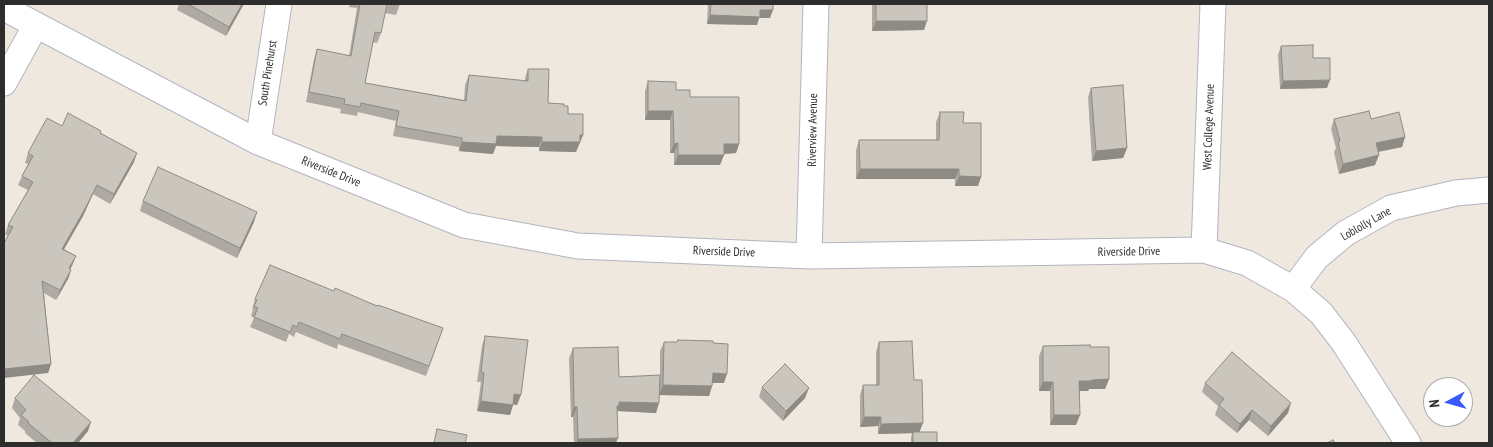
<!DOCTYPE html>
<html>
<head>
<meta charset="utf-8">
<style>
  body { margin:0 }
  #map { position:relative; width:1493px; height:447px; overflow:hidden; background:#eee8df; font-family:"PT Sans Narrow",sans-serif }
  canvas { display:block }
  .frame { position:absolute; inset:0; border:5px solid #2d2d2d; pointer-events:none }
  .north { position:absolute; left:1423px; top:377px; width:50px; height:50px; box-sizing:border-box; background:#fff; border:1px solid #ababab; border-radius:50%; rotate:264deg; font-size:14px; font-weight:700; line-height:20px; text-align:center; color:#2d2d2d }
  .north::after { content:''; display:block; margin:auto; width:18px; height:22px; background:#3b57ff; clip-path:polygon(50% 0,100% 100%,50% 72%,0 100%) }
</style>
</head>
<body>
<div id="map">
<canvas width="1493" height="447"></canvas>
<div class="frame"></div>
<div class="north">N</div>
</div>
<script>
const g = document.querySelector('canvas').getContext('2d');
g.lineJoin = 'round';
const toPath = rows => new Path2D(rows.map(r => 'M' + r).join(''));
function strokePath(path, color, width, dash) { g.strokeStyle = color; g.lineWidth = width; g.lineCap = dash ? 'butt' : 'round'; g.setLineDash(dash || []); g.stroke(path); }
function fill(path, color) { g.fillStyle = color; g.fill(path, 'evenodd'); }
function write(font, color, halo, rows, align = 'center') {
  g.font = font + ' "PT Sans Narrow",sans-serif'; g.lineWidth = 4.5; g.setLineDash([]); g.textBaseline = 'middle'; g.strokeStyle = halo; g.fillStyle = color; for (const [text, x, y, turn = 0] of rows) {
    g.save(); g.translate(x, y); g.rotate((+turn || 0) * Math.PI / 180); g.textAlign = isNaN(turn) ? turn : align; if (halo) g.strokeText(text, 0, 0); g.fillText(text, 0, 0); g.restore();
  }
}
const minor = toPath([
  [4,8,258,142,464,225,578,246,809,256,1204,250,1247,263,1293,289,1321,313,1344,343,1408,443],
  [4,83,36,25],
  [258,142,279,4],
  [1204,250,1213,4],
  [809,256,816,4],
  [1293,289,1317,257,1346,233,1391,208,1456,193,1489,190]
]);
const wall = toPath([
  [179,4,244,4,226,36,177,10],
  [350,4,400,4,396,15,385,13,381,33,377,43,373,42,365,83,464,100,465,85,469,75,525,81,525,78,528,69,548,103,564,106,583,135,576,152,539,151,539,147,496,146,493,154,459,151,459,147,393,136,396,121,358,112,357,116,340,113,341,109,306,102,314,59,317,49,349,56,357,8,349,7],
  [708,4,773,4,770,18,759,18,757,25,707,24],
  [872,4,927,4,924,30,872,31],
  [1281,46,1313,58,1327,88,1280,89,1278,55],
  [648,81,676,90,690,97,739,144,736,153,724,154,720,165,674,165,674,153,670,153,670,120,645,120,645,91],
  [1091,88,1127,148,1123,158,1092,161,1088,97],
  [940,112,963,123,981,177,978,186,955,186,955,179,856,179,856,150,859,140,936,140,936,122],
  [1334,119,1371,119,1405,137,1402,147,1378,152,1375,165,1339,174,1334,152,1336,148,1331,129],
  [62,126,101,133,134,162,110,204,93,194,83,216,64,249,76,256,70,269,71,270,68,279,56,300,44,293,51,364,48,373,8,236,5,234,8,225,28,190,18,185,22,176,28,164,25,163,28,153],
  [143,201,254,222,237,258,140,211],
  [334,291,443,328,426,376,338,344,337,349,296,332,294,337,289,334,286,342,250,327,254,318,251,316,253,309,252,309,255,299],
  [485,336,517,405,513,404,510,415,477,411,481,382,477,382,482,346],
  [678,340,713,343,724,383,712,383,712,386,709,396,659,395,656,413,617,411,616,443,574,443,573,417,571,417,569,358,573,348,619,377,660,375,660,351,664,342,677,342],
  [879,342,914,380,923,423,919,432,937,443,911,443,911,438,912,433,878,434,878,426,860,427,860,395,863,385,876,385,876,352],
  [1043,346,1090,347,1109,379,1105,389,1089,389,1088,391,1080,391,1076,425,1050,425,1050,391,1039,391,1039,356],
  [1205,383,1288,413,1268,436,1249,420,1237,433,1215,415,1218,406,1202,392],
  [762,387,805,398,783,421,759,397],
  [15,398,88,431,78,443,37,443,25,433,25,431,18,425,20,418,12,408]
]);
const shadedWall = toPath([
  [242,4,244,4,242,7,226,36,229,27],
  [760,10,773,10,770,18,759,18,757,25,707,24,710,15],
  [876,21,927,21,924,30,872,31],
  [1330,80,1327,88,1280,89,1283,81],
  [648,111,673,111,670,120,645,120],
  [580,135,583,135,576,152,539,151,542,142],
  [497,136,542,137,539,147,496,146,493,154,459,151,462,142],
  [1405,137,1402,147,1372,153,1376,143],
  [678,143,674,153,670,153,674,144],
  [724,144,739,144,736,153,720,154],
  [1127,148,1123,158,1092,161,1096,151],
  [137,153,134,162,110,204,114,194],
  [678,155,724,155,720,165,674,165],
  [1379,155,1375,165,1339,174,1343,164],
  [860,169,959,169,955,179,856,179],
  [959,176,981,177,978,186,955,186],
  [97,185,93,194,83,216,59,258,62,249],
  [257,212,254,222,237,258,240,248],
  [76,256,72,266,65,278,69,268],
  [71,270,68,279,56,300,60,290],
  [51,364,48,373,4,378,4,369],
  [713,373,727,374,724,383,709,383],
  [1109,379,1105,389,1089,389,1088,391,1076,391,1079,381,1092,380],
  [1043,382,1053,382,1050,391,1039,391],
  [663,385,712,386,709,396,659,395],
  [809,388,805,398,783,421,786,411],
  [514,394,521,395,517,405,511,404],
  [481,401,513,405,510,415,477,411],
  [619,402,659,403,656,413,617,411,616,415,617,406],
  [1291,403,1288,413,1268,436,1271,426],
  [574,407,577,407,573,417,571,417],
  [1252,410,1249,420,1237,433,1240,424],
  [1054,415,1080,415,1076,425,1050,425],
  [864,417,881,417,878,426,860,427],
  [91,422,88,431,78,443,73,443],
  [923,423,919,433,878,434,881,424],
  [618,438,616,443,576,443,578,439]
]);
const building = toPath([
  [188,4,242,4,229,27,188,4],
  [360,4,387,4,381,33,375,32,365,83,466,101,469,75,528,81,528,69,549,69,548,103,564,104,564,106,568,106,568,114,583,114,583,135,580,135,580,142,542,142,542,137,497,136,496,144,462,142,462,138,396,126,399,111,361,103,360,107,344,104,345,99,309,92,317,49,351,56,360,4],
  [711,4,773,4,773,10,760,10,760,17,710,15,711,4],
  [876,4,927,4,927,21,876,21,876,4],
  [1313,45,1313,58,1330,58,1330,80,1283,81,1281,46,1313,45],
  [648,81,676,82,676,90,690,90,690,97,739,97,739,144,724,144,724,155,678,155,678,143,674,144,673,111,648,111,648,81],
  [1123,85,1127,148,1096,151,1091,88,1123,85],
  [1369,111,1371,119,1399,112,1405,137,1376,143,1379,155,1343,164,1338,142,1340,141,1334,119,1369,111],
  [940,112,964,112,963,123,981,123,981,177,959,176,959,169,860,169,859,140,939,140,940,112],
  [68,113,101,131,100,133,137,153,114,194,97,185,86,207,62,249,76,256,69,268,71,270,60,290,42,281,51,364,4,369,4,243,13,227,8,225,33,182,22,176,33,156,28,153,47,118,62,126,68,113],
  [158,167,257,212,240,248,143,201,158,167],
  [270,265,334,291,335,288,377,306,378,305,443,328,429,366,342,334,340,339,299,322,297,327,293,325,290,332,254,317,258,308,254,306,257,300,255,299,270,265],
  [485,336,528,340,521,395,514,394,513,405,481,401,484,373,481,372,485,336],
  [678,340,713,341,713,343,728,344,727,374,713,373,712,386,663,385,664,342,677,342,678,340],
  [912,341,914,380,922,380,923,423,881,424,881,417,864,417,863,385,879,385,879,342,912,341],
  [1090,345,1090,347,1109,347,1109,379,1092,380,1091,381,1079,381,1080,415,1054,415,1053,382,1043,382,1043,346,1090,345],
  [618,347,619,377,660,375,659,403,619,402,619,406,617,406,618,438,578,439,577,407,574,407,573,348,618,347],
  [1232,352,1291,403,1271,426,1252,410,1240,424,1219,405,1224,399,1205,383,1232,352],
  [785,364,809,388,786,411,762,387,785,364],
  [34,375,91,422,73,443,56,443,55,442,55,443,52,443,28,423,29,422,21,415,26,410,15,398,34,375],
  [437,429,467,435,465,443,434,443,437,429],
  [913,432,937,432,937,443,913,443,913,432],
  [1333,440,1335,443,1327,443,1333,440]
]);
const streetNames = [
  ["South Pinehurst",268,73,-81],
  ["West College Avenue",1209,127,-88],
  ["Riverview Avenue",813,130,-89],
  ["Riverside Drive",331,172,22],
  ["Loblolly Lane",1366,224,-30],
  ["Riverside Drive",724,252,2],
  ["Riverside Drive",1129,252,-1]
];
strokePath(minor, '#b3b4c0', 27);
strokePath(minor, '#fff', 25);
fill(wall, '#aeaaa3');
fill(shadedWall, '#8d8b84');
fill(building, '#cac6bd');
strokePath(building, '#8d8b84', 1);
write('12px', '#2d2d2d', '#fff', streetNames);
</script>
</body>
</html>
